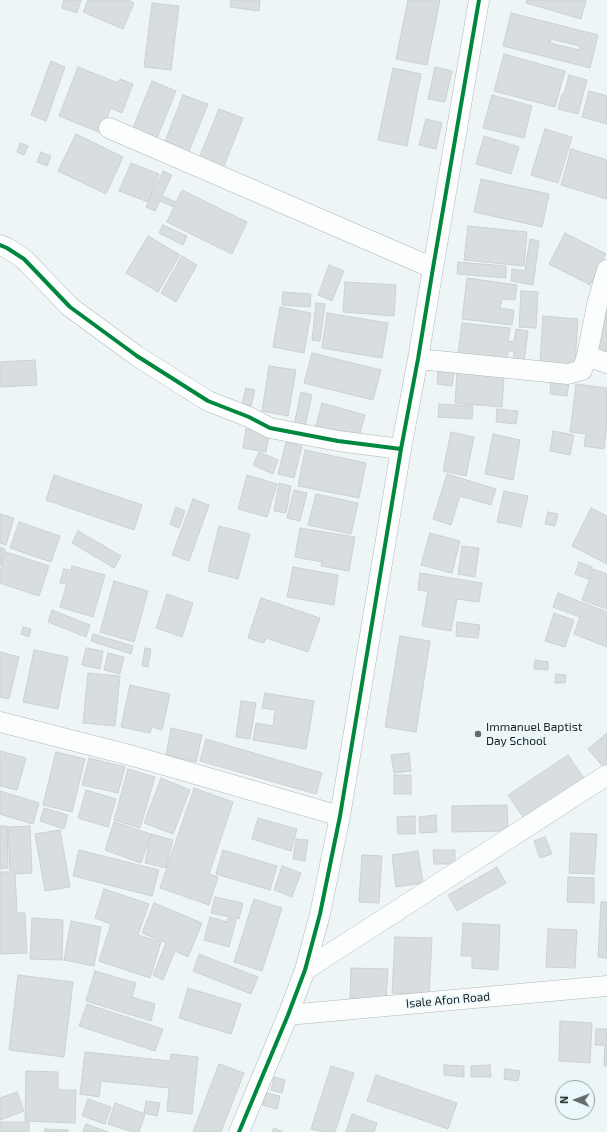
<!DOCTYPE html>
<html>
<head>
<meta charset="utf-8">
<style>
  body { margin:0 }
  #map { position:relative; width:607px; height:1132px; overflow:hidden; background:#eef5f7; font-family:"Exo 2",sans-serif }
  canvas { display:block }
  .north { position:absolute; left:555px; top:1080px; width:40px; height:40px; box-sizing:border-box; background:#eaf8fb; border:1px solid #97a2a4; border-radius:50%; rotate:271deg; font-size:11px; font-weight:700; line-height:16px; text-align:center; color:#1b2021 }
  .north::after { content:''; display:block; margin:auto; width:14px; height:18px; background:#656b6c; clip-path:polygon(50% 0,100% 100%,50% 72%,0 100%) }
</style>
</head>
<body>
<div id="map">
<canvas width="607" height="1132"></canvas>
<div class="north">N</div>
</div>
<script>
const g = document.querySelector('canvas').getContext('2d');
g.lineJoin = 'round';
function fill(path, color) { g.fillStyle = color; g.fill(path, 'evenodd'); }
const toPath = rows => new Path2D(rows.map(r => 'M' + r).join(''));
function strokePath(path, color, width, dash) { g.strokeStyle = color; g.lineWidth = width; g.lineCap = dash ? 'butt' : 'round'; g.setLineDash(dash || []); g.stroke(path); }
function write(font, color, halo, rows, align = 'center') {
  g.font = font + ' "Exo 2",sans-serif'; g.lineWidth = 3.5; g.setLineDash([]); g.textBaseline = 'middle'; g.strokeStyle = halo; g.fillStyle = color; for (const [text, x, y, turn = 0] of rows) {
    g.save(); g.translate(x, y); g.rotate((+turn || 0) * Math.PI / 180); g.textAlign = isNaN(turn) ? turn : align; if (halo) g.strokeText(text, 0, 0); g.fillText(text, 0, 0); g.restore();
  }
}
const building = toPath([
  [64,0,81,0,77,13,62,8,64,0],
  [88,0,128,0,134,3,123,29,83,12,88,0],
  [231,0,260,0,259,11,230,7,231,0],
  [408,0,440,0,427,65,396,59,408,0],
  [527,0,586,0,581,19,526,3,527,0],
  [152,3,179,6,171,70,144,67,152,3],
  [511,13,598,35,590,68,503,46,511,13],
  [551,39,580,46,579,50,550,43,551,39],
  [504,54,565,71,555,107,494,91,504,54],
  [51,61,65,67,46,121,31,115,51,61],
  [78,67,118,83,120,79,133,84,122,113,111,108,101,133,59,116,78,67],
  [435,67,452,71,445,102,428,99,435,67],
  [393,68,421,74,407,146,378,140,393,68],
  [569,75,587,80,578,114,558,109,562,94,564,94,569,75],
  [152,81,176,91,155,143,131,133,152,81],
  [589,91,607,96,607,124,582,117,589,91],
  [183,95,208,104,187,156,163,147,183,95],
  [492,95,532,106,524,138,483,128,492,95],
  [219,109,243,118,222,171,198,161,219,109],
  [426,119,442,123,436,149,419,145,426,119],
  [545,129,572,137,558,183,531,175,545,129],
  [76,134,123,157,106,194,58,171,76,134],
  [484,136,519,147,511,174,476,164,484,136],
  [20,143,28,146,24,155,17,152,20,143],
  [571,149,607,160,607,199,561,185,571,149],
  [41,152,51,156,47,166,37,162,41,152],
  [131,163,159,174,148,202,119,191,131,163],
  [163,171,172,175,162,196,176,202,182,190,247,222,232,254,167,222,174,207,160,201,155,211,146,207,163,171],
  [481,179,549,194,542,227,474,212,481,179],
  [163,225,187,236,183,245,159,233,163,225],
  [468,226,527,232,524,266,464,260,468,226],
  [565,233,606,254,590,285,549,264,565,233],
  [148,236,180,255,158,292,126,273,148,236],
  [530,239,539,241,533,285,511,281,512,269,525,271,530,239],
  [182,256,197,265,176,302,161,293,182,256],
  [458,262,506,266,506,278,457,274,458,262],
  [329,265,344,271,332,301,318,295,329,265],
  [467,278,517,285,515,300,502,299,500,308,514,310,512,325,462,319,467,278],
  [345,282,396,285,394,316,343,312,345,282],
  [521,291,538,292,536,328,519,327,521,291],
  [283,292,311,294,310,307,282,305,283,292],
  [316,303,325,304,320,341,312,340,316,303],
  [280,307,311,313,304,353,273,347,280,307],
  [607,311,607,354,595,350,607,311],
  [327,313,388,323,382,358,322,348,327,313],
  [543,316,578,319,575,365,540,363,543,316],
  [462,323,510,328,508,341,514,342,516,329,528,331,524,362,513,361,514,351,508,351,507,360,458,354,462,323],
  [312,353,381,370,373,400,304,383,312,353],
  [35,360,37,385,0,387,0,362,35,360],
  [269,366,296,370,288,416,262,411,269,366],
  [438,371,454,372,452,386,437,384,438,371],
  [457,372,504,376,502,407,455,403,457,372],
  [551,380,569,382,567,396,550,394,551,380],
  [576,384,607,388,607,424,604,449,584,446,586,434,570,432,576,384],
  [246,388,255,390,251,406,242,404,246,388],
  [301,392,312,395,305,427,294,425,301,392],
  [322,403,365,415,358,441,315,429,322,403],
  [439,404,473,406,472,419,438,417,439,404],
  [497,409,518,411,516,424,496,422,497,409],
  [246,429,269,433,266,452,243,448,246,429],
  [553,431,574,435,570,455,550,451,553,431],
  [451,432,474,437,466,476,443,471,451,432],
  [493,434,520,440,513,480,485,474,493,434],
  [286,442,302,446,294,478,278,474,286,442],
  [305,450,366,463,359,498,298,486,305,450],
  [259,452,278,460,273,474,253,465,259,452],
  [447,474,496,489,491,505,460,496,451,525,433,519,447,474],
  [54,475,142,505,134,530,46,500,54,475],
  [247,475,277,484,267,517,238,509,247,475],
  [279,483,291,486,286,513,274,511,279,483],
  [294,490,307,493,300,521,287,518,294,490],
  [504,491,528,496,521,527,497,522,504,491],
  [316,494,358,503,351,534,308,525,316,494],
  [193,499,209,505,189,561,172,555,193,499],
  [176,507,185,511,179,528,170,524,176,507],
  [591,508,607,516,607,564,572,546,591,508],
  [548,512,558,514,555,526,545,524,548,512],
  [0,514,14,518,6,545,0,543,0,514],
  [19,522,60,536,51,562,10,548,19,522],
  [219,526,250,534,238,579,208,571,219,526],
  [300,528,355,537,349,571,321,566,322,562,295,557,300,528],
  [78,531,121,556,114,568,72,543,78,531],
  [430,533,460,541,452,573,421,565,430,533],
  [462,546,479,548,475,577,458,574,462,546],
  [0,547,5,549,1,565,0,564,0,547],
  [6,552,49,566,39,596,0,583,0,571,6,552],
  [579,562,592,567,588,579,575,574,579,562],
  [72,566,105,575,93,617,60,607,72,566],
  [293,567,338,575,334,605,287,597,293,567],
  [64,569,69,570,65,584,60,583,64,569],
  [593,569,607,574,607,609,582,600,593,569],
  [420,573,482,583,479,602,457,599,451,631,422,626,428,591,418,590,420,573],
  [114,581,148,591,134,642,100,632,114,581],
  [558,593,607,612,607,647,574,634,580,617,553,607,558,593],
  [167,594,193,603,182,637,156,628,167,594],
  [261,598,320,618,308,652,266,638,264,643,248,638,261,598],
  [52,610,90,625,86,637,48,622,52,610],
  [554,613,574,620,565,647,545,641,554,613],
  [457,622,480,625,478,638,456,636,457,622],
  [23,627,31,629,29,637,21,634,23,627],
  [93,634,133,646,131,654,91,641,93,634],
  [400,636,430,641,416,732,385,727,400,636],
  [86,648,103,651,100,669,82,665,86,648],
  [145,648,151,649,148,667,142,666,145,648],
  [34,650,68,657,58,709,23,702,34,650],
  [0,652,19,657,9,699,0,697,0,652],
  [108,653,124,657,120,674,104,670,108,653],
  [535,660,548,662,548,670,534,669,535,660],
  [88,673,120,676,115,726,83,723,88,673],
  [556,674,566,675,565,683,555,683,556,674],
  [130,685,170,694,162,730,152,727,150,733,121,727,130,685],
  [265,693,314,701,306,749,253,740,256,723,273,726,275,710,262,708,265,693],
  [241,701,256,703,250,739,236,737,241,701],
  [171,728,202,735,196,762,166,755,171,728],
  [607,733,607,768,605,769,588,749,607,733],
  [206,739,322,773,316,794,200,761,206,739],
  [0,751,26,758,17,790,0,786,0,751],
  [56,752,85,759,72,812,43,805,56,752],
  [409,753,411,771,394,773,391,755,409,753],
  [568,755,585,780,525,820,508,795,568,755],
  [89,758,125,767,118,793,82,785,89,758],
  [128,769,155,777,140,828,114,820,128,769],
  [394,775,411,775,411,794,394,794,394,775],
  [161,778,190,790,173,834,144,823,161,778],
  [194,788,233,802,209,874,218,877,209,905,160,888,194,788],
  [86,790,116,799,108,827,78,818,86,790],
  [0,791,39,803,33,824,0,814,0,791],
  [507,805,508,831,452,832,452,806,507,805],
  [44,808,68,815,64,829,40,821,44,808],
  [436,815,437,832,420,833,419,817,436,815],
  [415,816,415,834,398,834,397,817,415,816],
  [258,818,297,829,291,851,252,839,258,818],
  [114,822,151,834,141,863,105,850,114,822],
  [0,826,7,826,8,868,0,869,0,826],
  [30,826,32,873,15,874,17,913,25,913,27,953,0,954,0,872,10,872,8,827,30,826],
  [60,830,70,887,45,891,35,834,60,830],
  [571,833,597,834,594,874,569,873,571,833],
  [151,834,173,840,166,868,145,863,151,834],
  [545,837,552,854,540,858,534,841,545,837],
  [296,839,308,840,305,861,293,859,296,839],
  [79,850,159,870,152,896,73,876,79,850],
  [223,850,277,866,270,890,216,874,223,850],
  [433,850,455,850,455,864,434,864,433,850],
  [418,851,423,883,396,887,392,855,418,851],
  [362,855,382,856,379,903,359,902,362,855],
  [282,866,301,873,292,897,274,890,282,866],
  [497,867,506,883,457,911,448,895,497,867],
  [568,877,594,878,594,903,567,902,568,877],
  [104,889,149,904,138,935,161,942,150,978,99,961,111,924,95,918,104,889],
  [215,897,243,903,239,919,211,913,215,897],
  [254,899,282,908,262,971,234,962,254,899],
  [601,902,607,902,607,958,598,957,601,902],
  [154,903,202,923,188,957,175,951,163,980,153,975,166,943,142,933,154,903],
  [210,917,227,922,228,918,236,920,229,947,204,940,210,917],
  [32,918,63,920,62,960,30,959,32,918],
  [71,921,101,927,94,966,64,960,71,921],
  [463,923,500,925,498,970,472,968,472,956,461,956,463,923],
  [548,929,577,930,575,968,546,967,548,929],
  [395,937,432,938,429,994,392,993,395,937],
  [199,954,258,977,251,994,193,971,199,954],
  [351,968,388,969,386,1000,350,998,351,968],
  [95,971,136,983,132,997,155,1004,151,1021,86,1001,95,971],
  [18,975,73,982,64,1057,9,1050,18,975],
  [188,988,241,1004,231,1034,179,1018,188,988],
  [87,1004,163,1029,155,1051,79,1026,87,1004],
  [560,1021,592,1023,590,1063,559,1061,560,1021],
  [596,1029,607,1029,607,1066,604,1066,605,1045,595,1045,596,1029],
  [85,1052,170,1061,171,1054,198,1057,192,1114,167,1111,169,1088,101,1081,99,1097,80,1094,85,1052],
  [219,1064,244,1073,221,1132,193,1132,219,1064],
  [444,1065,464,1066,464,1077,444,1075,444,1065],
  [490,1065,491,1077,471,1077,471,1066,490,1065],
  [331,1066,354,1073,335,1132,322,1132,311,1129,331,1066],
  [505,1069,520,1071,518,1081,504,1079,505,1069],
  [26,1071,58,1072,58,1090,76,1090,75,1123,25,1121,26,1071],
  [376,1075,457,1103,448,1129,367,1101,376,1075],
  [274,1077,285,1080,282,1093,271,1090,274,1077],
  [17,1092,24,1111,0,1120,0,1098,17,1092],
  [266,1093,280,1096,277,1109,263,1105,266,1093],
  [88,1099,111,1107,105,1124,82,1116,88,1099],
  [146,1101,160,1103,157,1116,144,1113,146,1101],
  [115,1103,145,1114,139,1132,133,1132,108,1124,115,1103],
  [352,1114,377,1123,374,1132,346,1132,352,1114],
  [0,1122,29,1122,29,1132,0,1132,0,1122],
  [86,1124,108,1132,83,1132,86,1124],
  [274,1128,283,1132,272,1132,274,1128],
  [45,1129,68,1130,68,1132,44,1132,45,1129]
]);
const minor = toPath([
  [109,128,433,268],
  [0,245,7,248,24,259,70,307,137,356,208,401,249,417,270,428,338,441,401,449],
  [587,356,607,363],
  [418,359,568,374,582,370,587,356,597,305,607,270],
  [0,722,133,756,340,816],
  [305,970,607,775],
  [288,1015,607,986],
  [239,1132,288,1015,305,970,320,914,340,816,401,449,418,359,433,268,479,0]
]);
const cycleway = toPath([
  [0,245,7,248,24,259,70,307,137,356,208,401,249,417,270,428,338,441,401,449],
  [239,1132,288,1015,305,970,320,914,340,816,401,449,418,359,433,268,479,0]
]);
const markers = [
  [478,734,4,"#656b6c"]
];
const poiNames = [
  ["Immanuel Baptist",486,727],
  ["Day School",486,741]
];
const streetNames = [
  ["Isale Afon Road",448,1000,-5]
];
fill(building, '#d8dee0');
strokePath(building, '#cbd1d2', 1);
strokePath(minor, '#b0b6b7', 21);
strokePath(minor, '#fcfefe', 20);
strokePath(cycleway, '#00873e', 4);
for (const [x, y, r, color] of markers) { const dot = new Path2D(); dot.arc(x, y, r, 0, 2 * Math.PI); g.fillStyle = color; g.fill(dot); strokePath(dot, '#eaf8fb', 1.5); }
write('12px', '#1b2021', '#eaf8fb', poiNames, 'left');
write('12px', '#1b2021', '#eaf8fb', streetNames);
</script>
</body>
</html>
